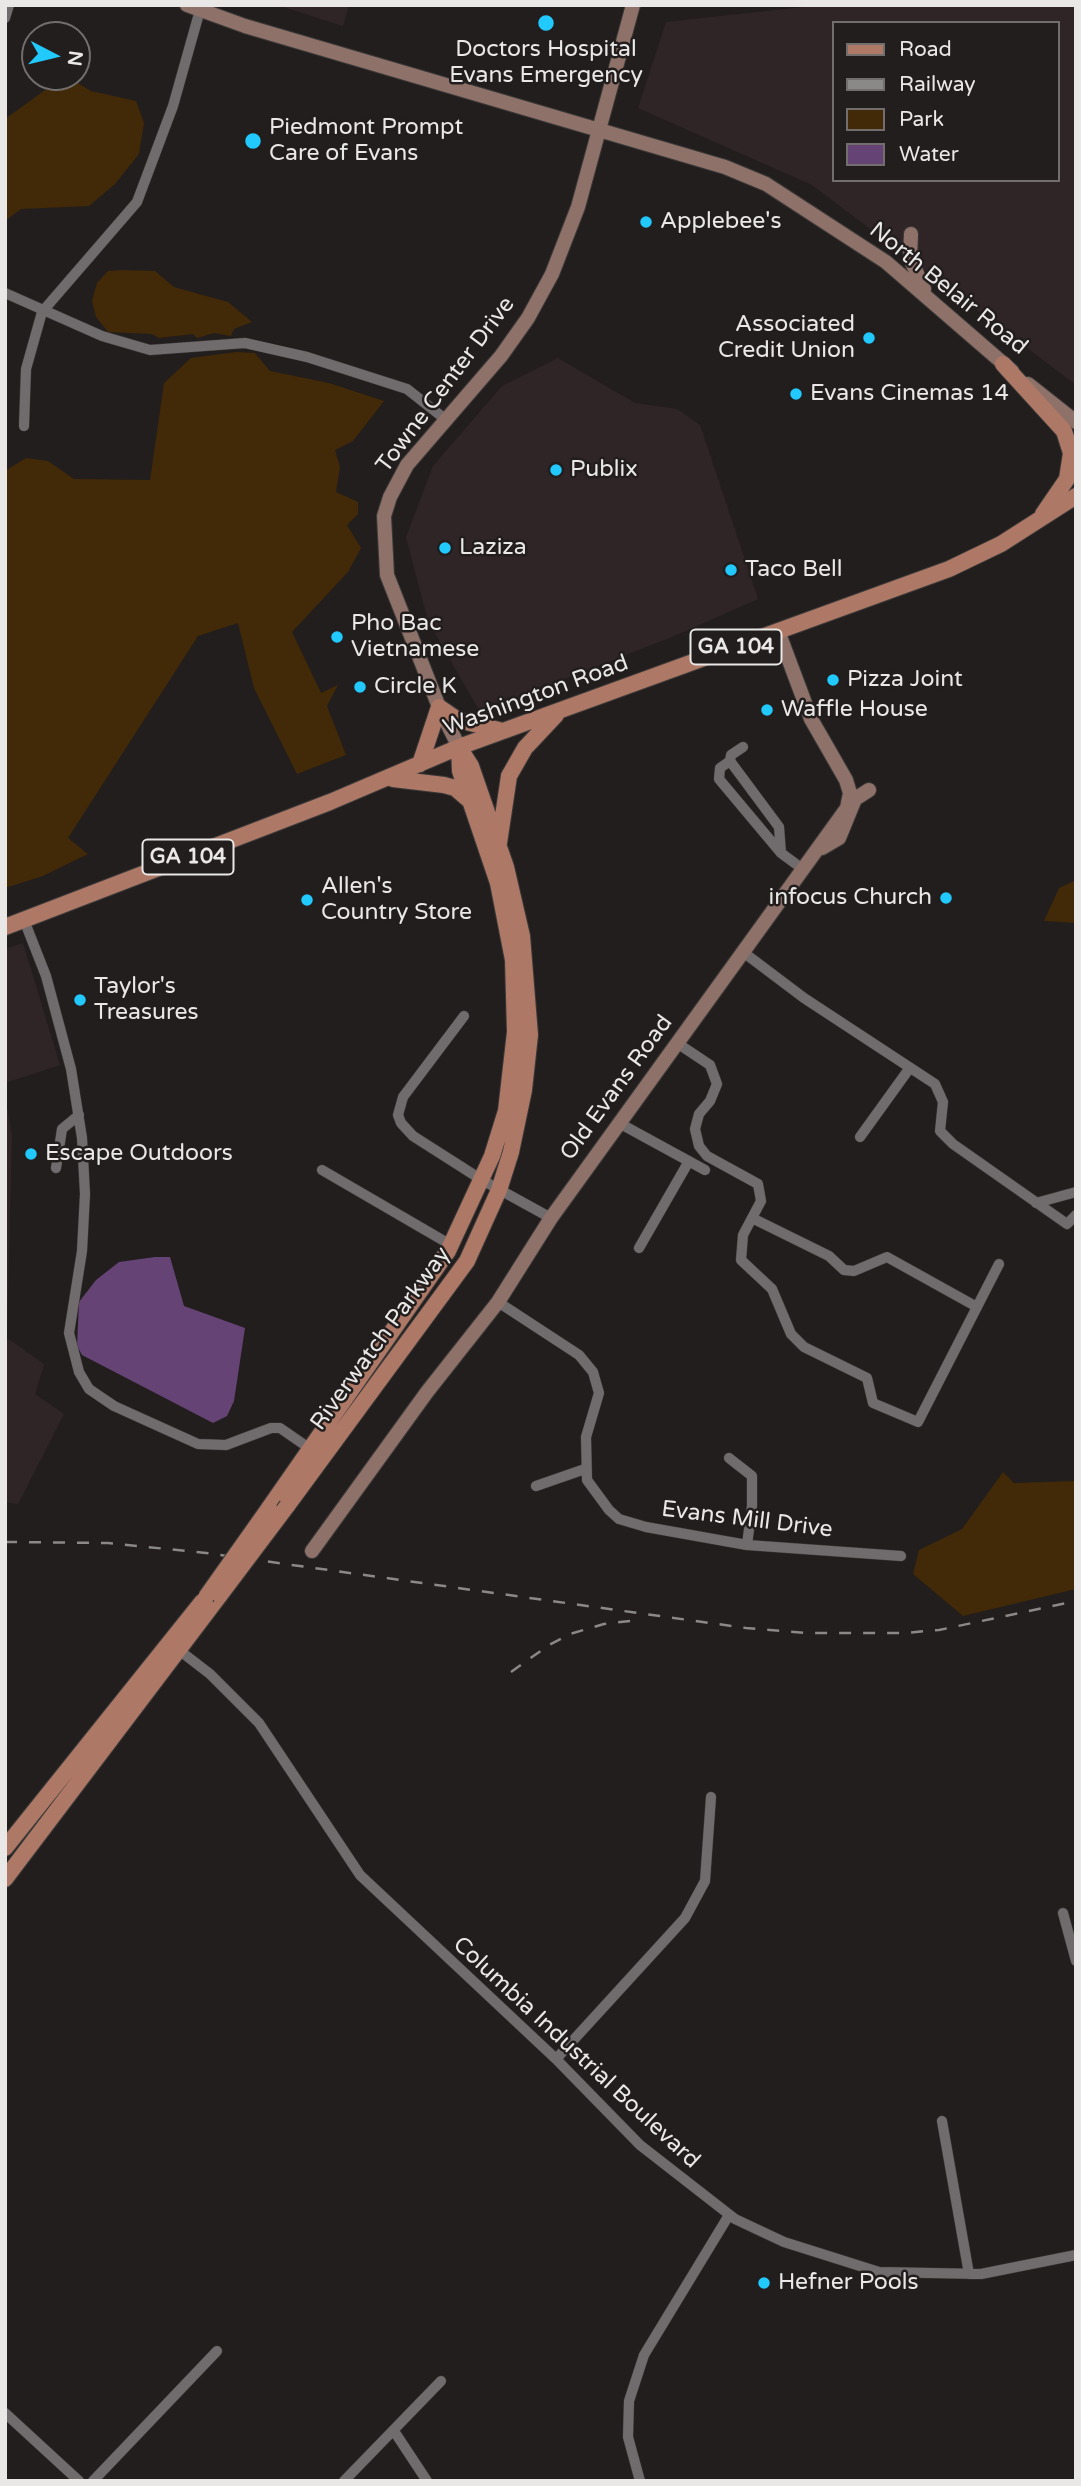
<!DOCTYPE html>
<html>
<head>
<meta charset="utf-8">
<style>
  body { margin:0 }
  #map { position:relative; width:1081px; height:2486px; overflow:hidden; background:#221e1e; font-family:"Varela Round",sans-serif }
  canvas { display:block }
  .frame { position:absolute; inset:0; border:7px solid #eae7e7; pointer-events:none }
  .legend { position:absolute; left:832px; top:21px; width:228px; height:161px; box-sizing:border-box; background:#221e1e; border:2px solid #726e6e; margin:0; padding:9px 12px; list-style:none; font-size:21px; color:#eae7e7 }
  .legend li { display:flex; align-items:center; gap:14px; height:35px }
  .legend b { width:35px; border:2px solid #726e6e }
  .north { position:absolute; left:21px; top:21px; width:70px; height:70px; box-sizing:border-box; background:#221e1e; border:2px solid #726e6e; border-radius:50%; rotate:97deg; font-size:19px; font-weight:700; line-height:28px; text-align:center; color:#eae7e7 }
  .north::after { content:''; display:block; margin:auto; width:24px; height:32px; background:#22c9fd; clip-path:polygon(50% 0,100% 100%,50% 72%,0 100%) }
</style>
</head>
<body>
<div id="map">
<canvas width="1081" height="2486"></canvas>
<div class="frame"></div>
<ul class="legend">
<li><b style="height:9px;background:#ad7865"></b>Road</li>
<li><b style="height:9px;background:#8b8888"></b>Railway</li>
<li><b style="height:19px;background:#422907"></b>Park</li>
<li><b style="height:19px;background:#654375"></b>Water</li>
</ul>
<div class="north">N</div>
</div>
<script>
const g = document.querySelector('canvas').getContext('2d');
g.lineJoin = 'round';
function fill(path, color) { g.fillStyle = color; g.fill(path, 'evenodd'); }
const toPath = rows => new Path2D(rows.map(r => 'M' + r).join(''));
function strokePath(path, color, width, dash) { g.strokeStyle = color; g.lineWidth = width; g.lineCap = dash ? 'butt' : 'round'; g.setLineDash(dash || []); g.stroke(path); }
function write(font, color, halo, rows, align = 'center') {
  g.font = font + ' "Varela Round",sans-serif'; g.lineWidth = 5; g.setLineDash([]); g.textBaseline = 'middle'; g.strokeStyle = halo; g.fillStyle = color; for (const [text, x, y, turn = 0] of rows) {
    g.save(); g.translate(x, y); g.rotate((+turn || 0) * Math.PI / 180); g.textAlign = isNaN(turn) ? turn : align; if (halo) g.strokeText(text, 0, 0); g.fillText(text, 0, 0); g.restore();
  }
}
const built = toPath([
  [277,5,349,5,343,26],
  [822,5,1076,5,1076,385,812,185,638,108,666,22],
  [834,23,1058,23,1058,180,834,180],
  [558,358,635,403,677,409,700,425,758,599,672,637,480,712,428,621,406,537,433,466,502,386],
  [23,943,60,1065,5,1083,5,949],
  [5,1096,12,1135,7,1338,44,1364,35,1394,64,1414,18,1504,5,1502]
]);
const green = toPath([
  [76,82,91,91,136,101,144,123,139,154,115,184,89,206,21,209,5,221,5,119,52,85],
  [123,270,155,271,174,287,228,302,252,322,234,329,231,336,214,333,197,338,193,334,159,338,152,334,108,332,96,317,92,301,97,283,108,271],
  [236,352,255,353,270,371,329,383,384,401,353,441,335,450,340,467,336,492,358,502,358,514,347,525,361,548,348,572,292,632,321,693,338,685,327,706,346,755,297,774,254,688,238,623,198,636,68,838,88,854,43,876,5,888,5,471,26,458,48,461,74,479,150,480,164,383,191,358],
  [1076,880,1076,923,1044,921,1059,888],
  [1003,1472,1014,1483,1076,1481,1076,1589,963,1616,913,1574,919,1550,962,1529]
]);
const water = toPath([
  [155,1257,170,1257,184,1306,245,1328,234,1401,227,1416,213,1423,82,1355,77,1346,79,1302,96,1280,119,1262]
]);
const street = toPath([
  [5,18,9,5],
  [5,293,102,336,150,350,245,343,307,357,407,389,445,419],
  [24,426,26,369,42,312,137,202,173,106,200,10],
  [743,747,731,755,730,761,779,827,781,853,804,870],
  [730,761,720,768,719,779,781,853],
  [24,920,46,976,71,1069,82,1138,85,1194,82,1251,69,1333,79,1372,89,1389,114,1406,198,1444,226,1445,271,1428,280,1428,309,1448],
  [743,952,804,998,935,1084,943,1102,940,1131,953,1144,1067,1224,1076,1215],
  [464,1016,403,1097,398,1115,401,1123,413,1136,482,1180,551,1218],
  [677,1043,710,1065,717,1084,710,1101,699,1114,695,1129,699,1146,707,1156,758,1184,761,1201,743,1235,741,1260,772,1289,791,1334,804,1347,867,1378,873,1403,918,1422,999,1264],
  [619,1123,705,1170],
  [860,1137,909,1069],
  [56,1168,62,1129,79,1115],
  [322,1170,451,1245],
  [1036,1203,1076,1192],
  [752,1218,829,1256,844,1270,854,1271,887,1257,977,1307],
  [639,1248,689,1161],
  [498,1302,579,1355,593,1372,599,1393,586,1437,587,1480,609,1510,619,1519,646,1527,747,1545,901,1556],
  [729,1458,752,1476,752,1506,747,1545],
  [536,1486,585,1469],
  [175,1647,210,1674,259,1723,360,1875,556,2059,640,2145,735,2219,784,2242,879,2272,981,2274,1076,2255],
  [1063,1913,1076,1961],
  [556,2059,685,1918,705,1881,711,1797],
  [942,2121,969,2274],
  [5,2413,79,2481],
  [394,2431,427,2481],
  [93,2481,217,2351],
  [344,2481,441,2381],
  [640,2481,628,2437,629,2401,644,2355,729,2215]
]);
const secondary = toPath([
  [187,5,245,26,725,167,766,184,886,262,1012,371],
  [911,234,910,258,924,289],
  [1028,384,1076,422],
  [459,747,439,707,387,575,384,516,390,497,407,465,501,356,528,318,552,274,578,207,633,5],
  [822,848,839,838,855,799,869,790],
  [312,1551,427,1392,498,1302,551,1218,847,808,850,793,846,780,811,719,778,631]
]);
const primary = toPath([
  [1003,364,1064,431,1071,453,1067,479,1043,514],
  [420,764,439,707,458,720,503,731],
  [393,779,444,785,455,788,470,801],
  [499,843,509,776,525,748,556,715],
  [5,927,330,802,459,747,949,569,1001,544,1076,496],
  [287,1506,467,1261,499,1190,511,1152,524,1090,530,1035,522,936,506,867,471,766,459,747],
  [269,1508,448,1251,492,1156,506,1111,515,1032,513,960,498,883,460,771,459,747],
  [5,1848,202,1602],
  [5,1879,220,1595]
]);
const rail = toPath([
  [5,1542,108,1543,206,1553,746,1628,805,1633,904,1633,939,1630,1076,1601],
  [511,1672,549,1645,570,1634,604,1624,638,1620]
]);
const primaryBridge = toPath([
  [220,1595,287,1506],
  [206,1597,269,1508]
]);
const markers = [
  [546,23,9,"#22c9fd"],
  [253,141,9,"#22c9fd"],
  [646,222,7,"#22c9fd"],
  [869,338,7,"#22c9fd"],
  [796,394,7,"#22c9fd"],
  [556,470,7,"#22c9fd"],
  [445,548,7,"#22c9fd"],
  [731,570,7,"#22c9fd"],
  [337,637,7,"#22c9fd"],
  [833,680,7,"#22c9fd"],
  [360,687,7,"#22c9fd"],
  [767,710,7,"#22c9fd"],
  [946,898,7,"#22c9fd"],
  [307,900,7,"#22c9fd"],
  [80,1000,7,"#22c9fd"],
  [31,1154,7,"#22c9fd"],
  [764,2283,7,"#22c9fd"]
];
const shields = [
  [736,647,91],
  [188,857,91]
];
const shieldNames = [
  ["GA 104",736,647],
  ["GA 104",188,857]
];
const poiNames = [
  ["Doctors Hospital",546,50,"center"],
  ["Evans Emergency",546,76,"center"],
  ["Piedmont Prompt",269,128],
  ["Care of Evans",269,154],
  ["Applebee's",660,222],
  ["Associated",855,325,"right"],
  ["Credit Union",855,351,"right"],
  ["Evans Cinemas 14",810,394],
  ["Publix",570,470],
  ["Laziza",459,548],
  ["Taco Bell",745,570],
  ["Pho Bac",351,624],
  ["Vietnamese",351,650],
  ["Pizza Joint",847,680],
  ["Circle K",374,687],
  ["Waffle House",781,710],
  ["Allen's",321,887],
  ["Country Store",321,913],
  ["infocus Church",932,898,"right"],
  ["Taylor's",94,987],
  ["Treasures",94,1013],
  ["Escape Outdoors",45,1154],
  ["Hefner Pools",778,2283]
];
const streetNames = [
  ["North Belair Road",948,289,39],
  ["Towne Center Drive",446,385,-53],
  ["Washington Road",536,696,-20],
  ["Old Evans Road",617,1088,-54],
  ["Riverwatch Parkway",381,1339,-54],
  ["Evans Mill Drive",747,1520,7],
  ["Columbia Industrial Boulevard",576,2053,43]
];
fill(built, '#302526');
fill(green, '#422907');
fill(water, '#654375');
strokePath(street, '#3c3939', 11);
strokePath(secondary, '#3c3939', 16);
strokePath(primary, '#3c3939', 18);
strokePath(street, '#706b6c', 10);
strokePath(secondary, '#8e7168', 14);
strokePath(primary, '#ad7865', 16);
strokePath(rail, '#8b8888', 2.5, [12, 12]);
strokePath(primaryBridge, '#3c3939', 18, []);
strokePath(primaryBridge, '#ad7865', 16);
for (const [x, y, r, color] of markers) { const dot = new Path2D(); dot.arc(x, y, r, 0, 2 * Math.PI); g.fillStyle = color; g.fill(dot); strokePath(dot, '#221e1e', 2.5); }
for (const [x, y, w] of shields) { const box = new Path2D(); box.roundRect(x - w / 2, y - 17.5, w, 35, 5); g.fillStyle = '#221e1e'; g.fill(box); strokePath(box, '#eae7e7', 2); }
write('bold 21px', '#eae7e7', null, shieldNames);
write('23px', '#eae7e7', '#221e1e', poiNames, 'left');
write('23px', '#eae7e7', '#221e1e', streetNames);
</script>
</body>
</html>
